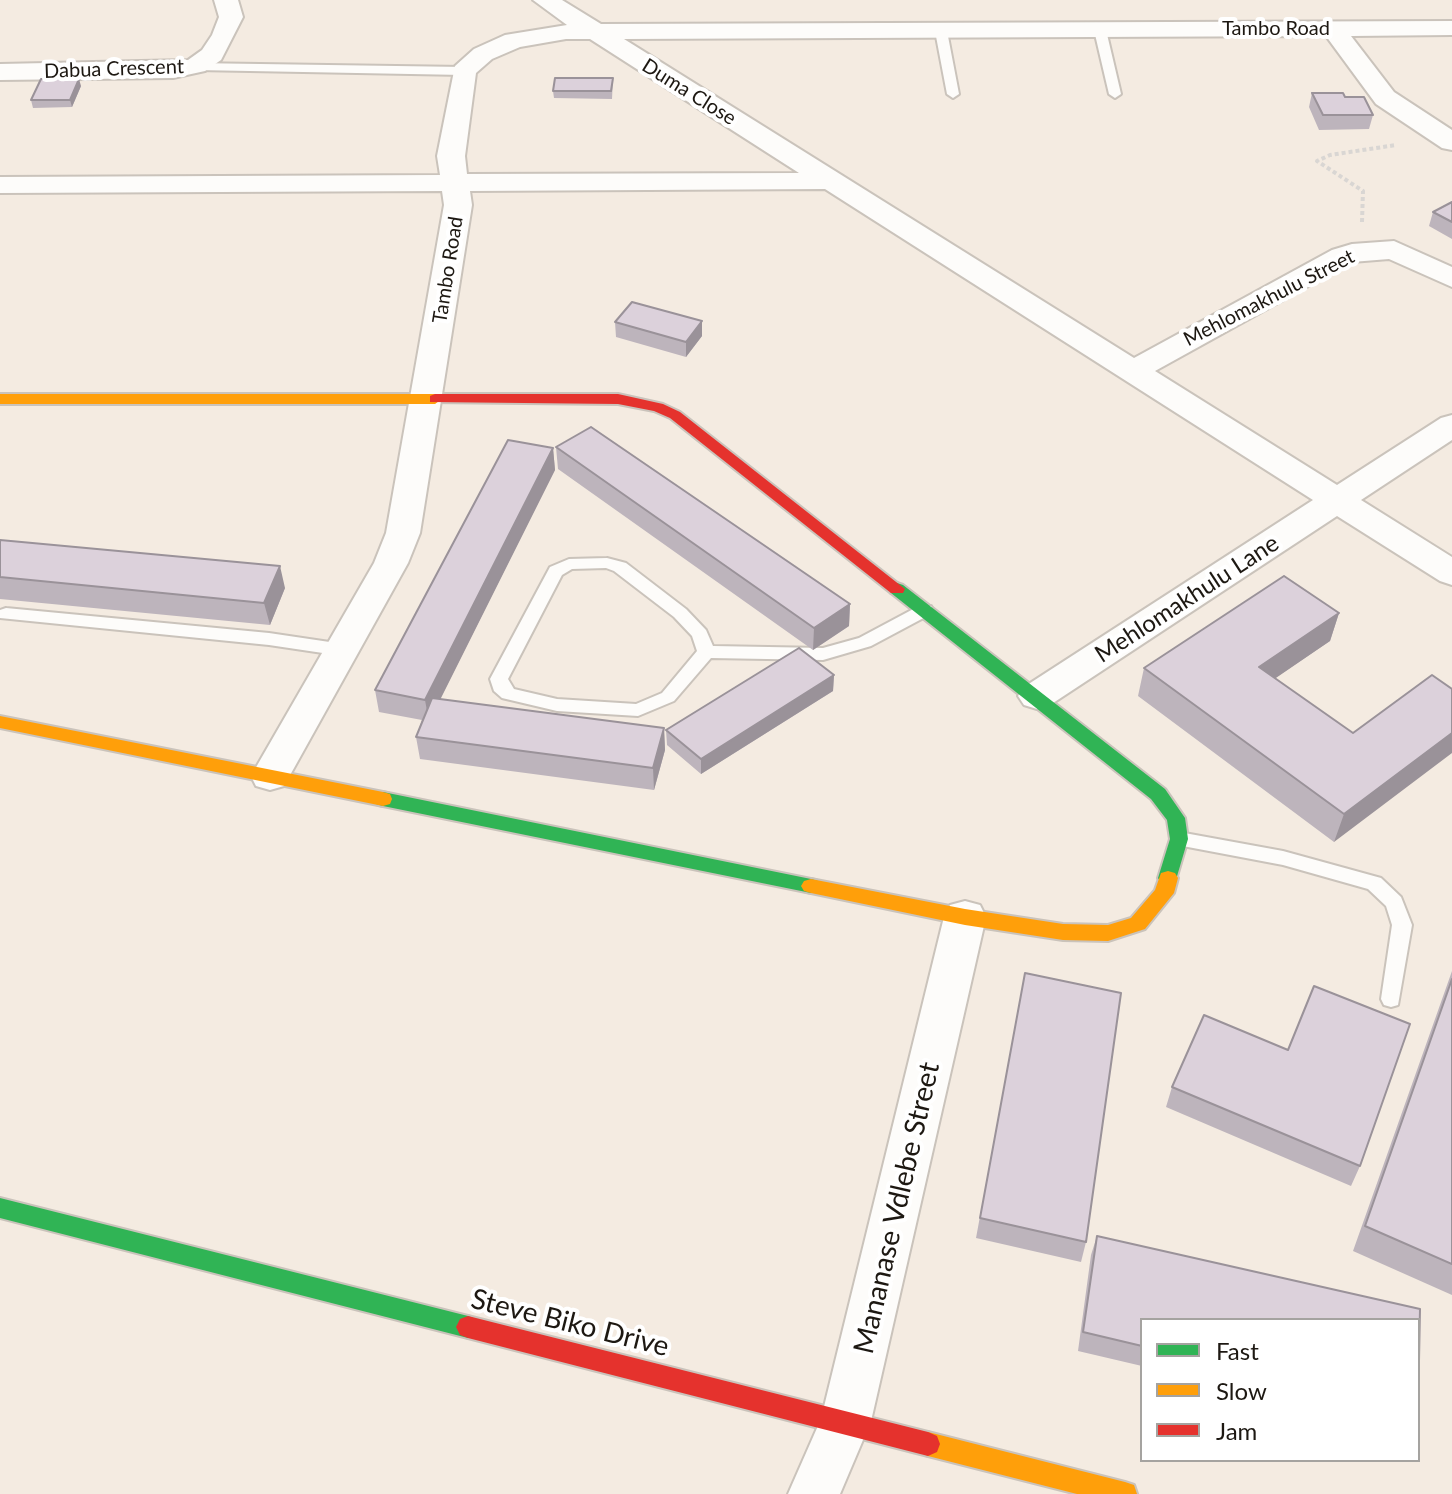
<!DOCTYPE html>
<html>
<head>
<meta charset="utf-8">
<style>
  body { margin:0 }
  #map { position:relative; width:1452px; height:1494px; overflow:hidden; background:#f4ebe1; font-family:Lato,sans-serif }
  canvas { display:block }
  .legend { position:absolute; left:1140px; top:1318px; width:280px; height:144px; box-sizing:border-box; background:#fff; border:2px solid #a5a3a0; margin:0; padding:10px 14px; list-style:none; font-size:24px; color:#1d1812 }
  .legend li { display:flex; align-items:center; gap:16px; height:40px }
  .legend b { width:40px; border:2px solid #a5a3a0 }
</style>
</head>
<body>
<div id="map">
<canvas width="1452" height="1494"></canvas>
<ul class="legend">
<li><b style="height:10px;background:#30b455"></b>Fast</li>
<li><b style="height:10px;background:#ff9f0a"></b>Slow</li>
<li><b style="height:10px;background:#e5322d"></b>Jam</li>
</ul>
</div>
<script>
const g = document.querySelector('canvas').getContext('2d');
g.lineJoin = 'round';
const toPath = rows => new Path2D(rows.map(r => 'M' + r).join(''));
function strokePath(path, color, width, dash) { g.strokeStyle = color; g.lineWidth = width; g.lineCap = dash ? 'butt' : 'round'; g.setLineDash(dash || []); g.stroke(path); }
function fill(path, color) { g.fillStyle = color; g.fill(path, 'evenodd'); }
function write(font, color, halo, rows, align = 'center') {
  g.font = font + ' Lato,sans-serif'; g.lineWidth = 8; g.setLineDash([]); g.textBaseline = 'middle'; g.strokeStyle = halo; g.fillStyle = color; for (const [text, x, y, turn = 0] of rows) {
    g.save(); g.translate(x, y); g.rotate((+turn || 0) * Math.PI / 180); g.textAlign = isNaN(turn) ? turn : align; if (halo) g.strokeText(text, 0, 0); g.fillText(text, 0, 0); g.restore();
  }
}
const path = toPath([
  [1362,222,1363,191,1317,161,1330,155,1396,145]
]);
const lane = toPath([
  [1100,26,1106,30,1121,94,1115,98,1109,94,1094,30,1100,26],
  [941,27,947,31,959,94,953,98,947,94,935,31,941,27],
  [192,63,464,67,470,71,464,75,196,70,190,66,192,63],
  [607,558,626,563,686,609,706,630,713,646,823,648,859,638,919,606,931,606,933,610,931,614,871,646,823,660,711,658,674,701,638,716,557,711,502,698,494,691,490,679,550,567,569,559,607,558],
  [606,568,614,571,674,617,692,636,697,651,662,693,636,704,557,699,514,689,508,679,562,575,572,569,606,568],
  [6,608,269,633,343,644,352,650,343,656,269,645,0,618,0,610,6,608],
  [1179,832,1283,851,1381,878,1401,897,1412,925,1398,1005,1391,1007,1384,1005,1381,999,1392,925,1386,906,1368,889,1283,865,1172,844,1170,839,1172,834,1179,832]
]);
const street = toPath([
  [214,0,238,0,243,17,221,60,205,71,173,78,0,80,0,64,188,60,202,50,212,35,219,17,214,0],
  [533,0,562,0,601,24,1452,21,1452,35,1351,36,1394,92,1452,130,1452,150,1442,148,1376,104,1326,36,624,39,1134,358,1332,250,1352,244,1394,241,1452,267,1452,287,1389,259,1352,262,1155,371,1337,485,1441,418,1452,415,1452,440,1361,500,1452,557,1452,585,1440,581,1337,516,1050,705,1037,709,1024,705,1018,696,1024,687,1313,500,825,189,470,191,472,205,420,533,408,563,284,786,270,790,256,786,251,776,374,563,386,533,444,205,442,191,0,193,0,177,440,175,437,156,455,66,474,49,505,35,567,25,533,0],
  [566,39,590,39,799,173,467,174,465,156,476,73,492,59,520,47,566,39],
  [965,901,980,905,986,917,871,1421,840,1494,788,1494,821,1419,944,917,950,905,965,901]
]);
const fast = toPath([
  [897,583,903,585,1165,789,1185,818,1188,839,1175,883,1168,885,1161,883,1158,878,1170,839,1167,820,1151,799,891,593,889,589,891,585,897,583],
  [383,792,811,879,818,881,821,886,818,891,811,893,383,806,376,804,374,799,376,794,383,792],
  [0,1198,468,1316,476,1319,480,1327,476,1335,468,1338,0,1218,0,1198]
]);
const slow = toPath([
  [0,394,435,394,442,399,435,404,0,404,0,394],
  [0,716,383,792,390,794,392,799,390,804,383,806,0,728,0,716],
  [1168,871,1175,873,1178,878,1174,893,1145,929,1108,941,1063,940,965,925,811,893,804,891,801,886,804,881,811,879,965,909,1063,924,1108,925,1131,918,1155,890,1161,873,1168,871],
  [928,1432,1125,1482,1134,1485,1137,1494,1077,1494,928,1456,919,1452,916,1444,919,1436,928,1432]
]);
const jam = toPath([
  [435,394,618,394,663,404,680,412,905,589,903,593,891,593,670,418,654,411,618,404,430,402,430,396,435,394],
  [468,1316,928,1432,937,1436,940,1444,937,1452,928,1456,468,1338,460,1335,456,1327,460,1319,468,1316]
]);
const wall = toPath([
  [613,78,612,99,554,98,553,91],
  [81,86,72,107,33,108,31,100],
  [1312,93,1345,97,1373,115,1369,129,1319,130,1309,107],
  [1452,202,1452,239,1429,226,1433,212],
  [702,321,702,336,686,357,616,337,615,322],
  [556,447,850,604,849,626,813,650,558,469],
  [553,448,555,470,440,699,664,728,665,750,654,790,420,759,416,737,422,720,379,712,375,690],
  [0,540,285,588,270,625,0,599],
  [1339,613,1330,641,1275,678,1353,733,1432,675,1334,842,1138,696,1144,668],
  [834,675,833,691,701,774,667,745,666,730],
  [1452,971,1452,1295,1353,1251],
  [1025,973,1086,1242,1081,1262,976,1238],
  [1288,1050,1360,1166,1351,1186,1166,1107,1172,1087],
  [1097,1236,1142,1320,1142,1366,1078,1351,1091,1255]
]);
const shadedWall = toPath([
  [79,79,81,86,72,107,70,100],
  [702,321,702,336,686,357,686,342],
  [553,448,555,470,429,722,425,700],
  [280,566,285,588,270,625,264,603],
  [850,604,849,626,813,650,814,628],
  [1339,613,1330,641,1251,695,1259,667],
  [834,675,833,691,701,774,701,759],
  [664,728,665,750,654,790,653,768],
  [1452,733,1452,753,1334,842,1344,814]
]);
const building = toPath([
  [555,78,613,78,611,91,553,91,555,78],
  [41,79,79,79,70,100,31,100,41,79],
  [1312,93,1343,93,1345,97,1364,97,1373,115,1323,115,1312,93],
  [1452,202,1452,222,1433,212,1452,202],
  [632,302,702,321,686,342,615,322,632,302],
  [591,427,850,604,814,628,556,447,591,427],
  [508,440,553,448,425,700,375,690,508,440],
  [0,540,280,566,264,603,0,577,0,540],
  [1284,576,1339,613,1259,667,1353,733,1432,675,1452,689,1452,733,1344,814,1144,668,1284,576],
  [799,648,834,675,701,759,666,730,799,648],
  [432,698,664,728,653,768,416,737,432,698],
  [1025,973,1121,993,1086,1242,980,1218,1025,973],
  [1452,979,1452,1264,1365,1226,1452,979],
  [1314,986,1410,1024,1360,1166,1172,1087,1204,1015,1288,1050,1314,986],
  [1097,1236,1420,1309,1418,1412,1418,1320,1142,1320,1142,1346,1083,1332,1097,1236]
]);
const farStreetnames = [
  ["Tambo Road",1276,29],
  ["Dabua Crescent",114,69,-2],
  ["Duma Close",689,92,32],
  ["Tambo Road",448,270,-81],
  ["Mehlomakhulu Street",1269,298,-27]
];
const streetNames = [
  ["Mehlomakhulu Lane",1187,599,-33]
];
const nearStreetnames = [
  ["Mananase Vdlebe Street",897,1208,-77],
  ["Steve Biko Drive",570,1323,14]
];
strokePath(lane, '#cac3bb', 4);
strokePath(street, '#cac3bb', 4);
strokePath(fast, '#cac3bb', 4);
strokePath(slow, '#cac3bb', 4);
strokePath(jam, '#cac3bb', 4);
strokePath(path, '#d9d6d3', 4, [4, 3]);
fill(lane, '#fdfcfa');
fill(street, '#fdfcfa');
fill(fast, '#30b455');
fill(slow, '#ff9f0a');
fill(jam, '#e5322d');
fill(wall, '#bdb4bc');
fill(shadedWall, '#9a9299');
fill(building, '#dcd1db');
strokePath(building, '#9a9299', 2);
write('20px', '#1d1812', '#fff', farStreetnames);
write('24px', '#1d1812', '#fff', streetNames);
write('28px', '#1d1812', '#fff', nearStreetnames);
</script>
</body>
</html>
